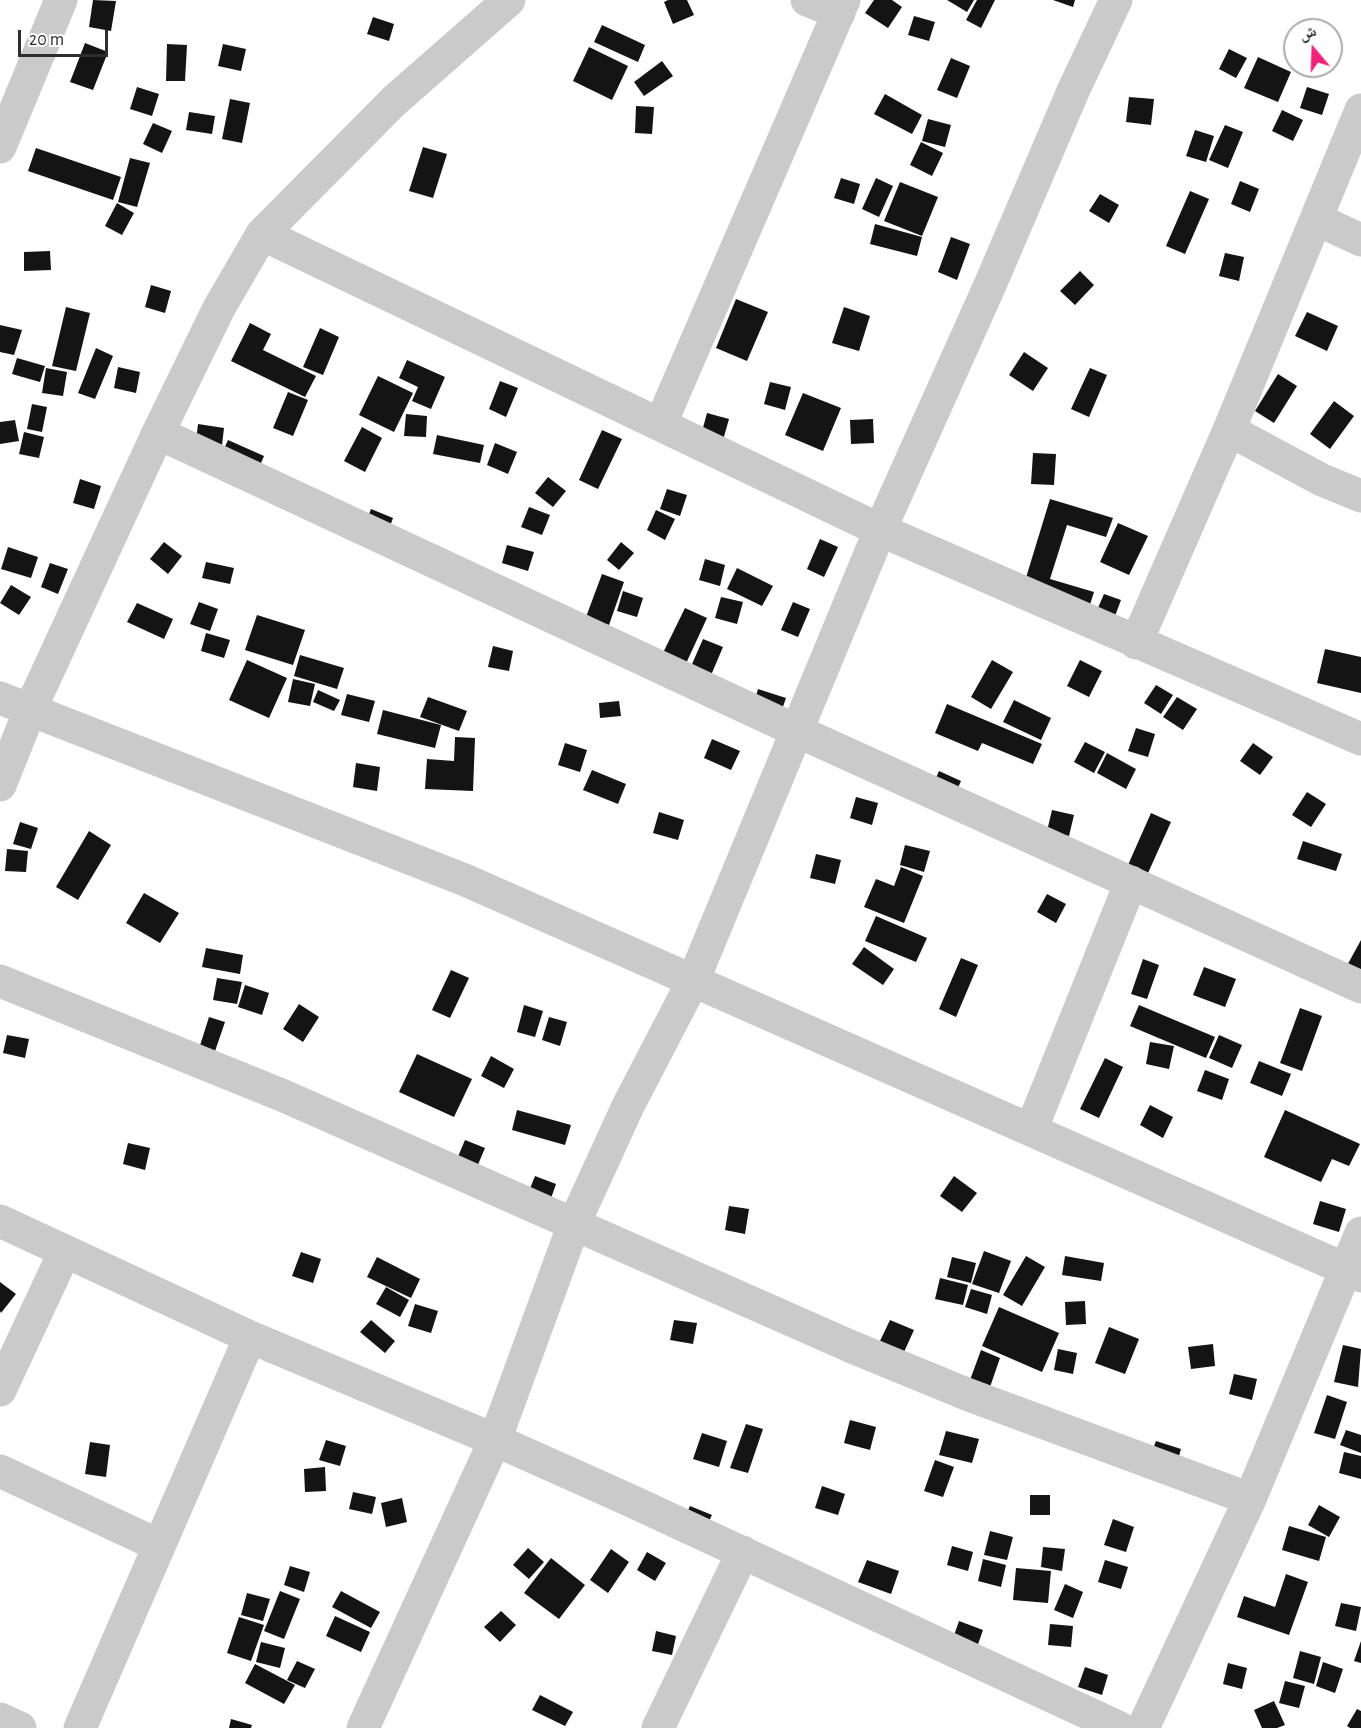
<!DOCTYPE html>
<html>
<head>
<meta charset="utf-8">
<style>
  body { margin:0 }
  #map { position:relative; width:1361px; height:1728px; overflow:hidden; background:#fff; font-family:"Alegreya Sans","Noto Naskh Arabic",sans-serif }
  canvas { display:block }
  .north { position:absolute; left:1283px; top:18px; width:60px; height:60px; box-sizing:border-box; background:#fff; border:2px solid #ababab; border-radius:50%; rotate:341deg; font-size:16px; font-weight:700; line-height:24px; text-align:center; color:#2d2d2d }
  .north::after { content:''; display:block; margin:auto; width:21px; height:27px; background:#f0237b; clip-path:polygon(50% 0,100% 100%,50% 72%,0 100%) }
  .scale { position:absolute; left:18px; top:30px; width:90px; height:27px; box-sizing:border-box; border:3px solid #2d2d2d; border-top:0; padding-left:8px; font-size:18px; line-height:21px; white-space:nowrap; color:#2d2d2d; -webkit-text-stroke:4px #fff; paint-order:stroke }
</style>
</head>
<body>
<div id="map">
<canvas width="1361" height="1728"></canvas>
<div class="north">ش</div>
<div class="scale">20 m</div>
</div>
<script>
const g = document.querySelector('canvas').getContext('2d');
g.lineJoin = 'round';
function fill(path, color) { g.fillStyle = color; g.fill(path, 'evenodd'); }
const toPath = rows => new Path2D(rows.map(r => 'M' + r).join(''));
function strokePath(path, color, width, dash) { g.strokeStyle = color; g.lineWidth = width; g.lineCap = dash ? 'butt' : 'round'; g.setLineDash(dash || []); g.stroke(path); }
const building = toPath([
  [93,0,116,1,111,31,89,27],
  [668,0,687,0,694,15,673,24,664,2],
  [874,0,892,0,902,7,888,28,865,13],
  [947,0,974,0,967,12],
  [977,0,995,0,981,28,966,20],
  [1053,0,1075,0,1073,7],
  [914,16,935,22,929,41,908,35],
  [373,17,394,24,389,41,367,34],
  [602,25,645,45,638,62,594,42],
  [85,43,108,52,93,90,70,82],
  [167,44,187,45,185,81,166,81],
  [223,44,246,49,241,71,218,66],
  [589,47,628,66,612,100,573,81],
  [1229,49,1247,58,1236,78,1219,69],
  [1258,57,1291,72,1278,102,1244,88],
  [951,58,970,66,957,98,937,90],
  [662,61,673,76,644,96,634,82],
  [137,87,159,94,152,116,130,109],
  [1307,87,1329,94,1322,115,1300,108],
  [885,94,922,115,912,134,874,114],
  [1129,97,1154,99,1151,125,1126,122],
  [230,99,250,103,242,143,222,139],
  [636,106,654,107,652,134,635,133],
  [1282,110,1303,120,1293,141,1272,131],
  [189,112,215,116,212,134,186,130],
  [928,119,951,125,945,147,922,141],
  [153,123,172,131,162,153,143,144],
  [1225,125,1243,132,1228,168,1209,160],
  [1195,130,1214,136,1206,162,1186,156],
  [921,142,943,153,932,176,910,165],
  [423,147,447,154,433,198,409,191],
  [36,148,121,177,113,200,28,171],
  [130,158,150,163,137,207,118,202],
  [841,178,860,184,854,204,834,198],
  [876,178,893,186,879,217,862,209],
  [1240,181,1259,189,1250,212,1231,204],
  [900,182,938,197,922,236,884,221],
  [1190,191,1209,199,1185,254,1166,246],
  [1100,194,1119,205,1109,223,1089,211],
  [117,203,134,213,122,235,105,226],
  [875,224,922,237,917,256,870,244],
  [951,237,970,244,957,280,938,272],
  [50,251,51,270,24,271,24,252],
  [1225,253,1244,257,1239,281,1219,276],
  [1080,271,1094,285,1075,305,1060,291],
  [151,285,171,291,165,313,145,307],
  [736,299,768,312,747,361,716,348],
  [66,307,90,313,76,371,52,366],
  [844,307,870,316,859,351,832,343],
  [1307,312,1338,326,1327,351,1295,336],
  [250,323,271,334,263,350,316,376,305,397,231,361],
  [0,325,22,330,14,355,0,352],
  [320,328,339,337,323,375,303,367],
  [96,348,113,356,95,399,78,393],
  [1024,352,1048,368,1033,391,1009,375],
  [17,358,45,366,40,382,12,374],
  [407,360,445,377,431,409,412,401,418,387,399,378],
  [118,367,140,372,136,393,114,388],
  [46,368,67,372,63,396,42,393],
  [1090,368,1107,375,1089,417,1071,409],
  [1278,374,1297,386,1274,423,1255,411],
  [378,376,413,393,394,432,359,415],
  [500,381,518,388,506,417,489,409],
  [770,382,791,387,785,410,764,404],
  [288,392,308,400,293,436,273,428],
  [803,393,841,408,823,451,785,435],
  [1334,401,1354,416,1330,449,1310,434],
  [32,404,47,407,42,432,27,429],
  [707,413,729,419,723,440,701,435],
  [406,414,427,416,426,437,404,436],
  [873,419,874,443,851,444,850,420],
  [15,420,19,441,0,444,0,422],
  [198,424,224,428,222,445,196,441],
  [362,427,382,438,365,472,344,461],
  [602,430,622,439,598,489,579,480],
  [24,432,44,437,39,458,19,454],
  [437,435,484,445,480,463,433,454],
  [228,440,264,456,256,475,219,460],
  [495,443,517,452,508,474,487,465],
  [1033,453,1056,454,1054,485,1031,484],
  [548,477,566,491,553,507,535,493],
  [80,479,101,486,94,509,73,503],
  [667,489,687,495,680,516,660,509],
  [1050,499,1113,518,1106,537,1067,525,1050,579,1094,592,1087,614,1021,594],
  [529,507,550,515,542,535,521,527],
  [371,509,393,518,386,537,363,529],
  [656,510,675,519,665,540,647,530],
  [1118,523,1148,536,1129,575,1100,562],
  [820,539,838,547,824,577,807,569],
  [164,542,182,556,168,574,150,559],
  [621,542,634,553,619,570,607,560],
  [507,545,534,552,528,571,502,563],
  [8,547,38,557,31,578,1,569],
  [705,559,725,565,720,586,699,580],
  [206,562,234,568,230,584,202,578],
  [50,563,68,569,58,594,41,587],
  [737,568,773,586,762,606,727,589],
  [602,574,624,582,609,625,586,617],
  [11,585,31,597,19,615,0,603],
  [623,591,643,598,637,617,617,611],
  [1104,594,1121,600,1112,624,1094,617],
  [721,597,743,602,737,624,715,618],
  [199,602,218,609,210,631,190,624],
  [793,602,810,609,798,637,781,630],
  [137,603,173,619,164,639,127,622],
  [685,608,707,618,683,670,660,659],
  [257,615,305,630,293,665,245,650],
  [206,633,230,640,224,658,201,651],
  [703,639,723,647,709,680,689,671],
  [493,646,513,651,509,671,488,667],
  [1325,649,1361,657,1361,693,1317,683],
  [300,655,344,668,337,689,294,676],
  [247,660,287,678,269,718,229,700],
  [992,660,1013,672,991,709,971,697],
  [1080,660,1102,671,1089,697,1067,686],
  [293,679,315,684,310,706,288,702],
  [1156,685,1173,695,1161,714,1144,703],
  [758,689,786,698,779,718,752,709],
  [318,690,340,700,334,711,313,702],
  [347,694,375,701,369,722,341,715],
  [428,697,467,711,459,731,420,717],
  [1177,697,1197,709,1183,730,1163,717],
  [1014,700,1051,718,1041,740,1003,722],
  [619,701,621,716,600,718,599,703],
  [947,704,1042,744,1033,764,982,743,978,751,935,733],
  [383,710,441,725,435,748,377,734],
  [1136,728,1155,734,1148,757,1128,751],
  [455,737,475,738,473,791,425,789,427,759,454,761],
  [712,739,740,751,731,770,704,758],
  [1085,742,1105,752,1094,773,1074,762],
  [565,743,587,750,580,772,558,765],
  [1253,743,1273,757,1260,775,1240,761],
  [1107,753,1136,769,1126,789,1097,773],
  [356,763,380,767,377,791,353,787],
  [592,770,626,784,618,804,583,790],
  [939,771,961,781,952,801,930,791],
  [1307,792,1326,804,1311,827,1292,815],
  [856,797,878,803,872,825,850,818],
  [1052,810,1074,815,1069,836,1047,831],
  [659,812,684,820,678,840,653,833],
  [1151,813,1171,822,1148,873,1128,865],
  [20,822,38,828,31,849,13,844],
  [89,831,111,845,78,900,56,887],
  [1303,841,1342,854,1336,871,1297,859],
  [905,845,930,851,924,872,900,865],
  [7,849,28,851,26,872,5,871],
  [816,854,841,860,835,884,810,878],
  [901,867,923,876,904,923,864,907,876,879,894,886],
  [144,893,179,913,160,943,126,923],
  [1047,894,1066,904,1056,923,1037,912],
  [876,916,927,938,916,962,865,941],
  [1361,940,1361,991,1339,980],
  [864,947,894,969,883,985,852,964],
  [206,948,243,955,240,974,202,967],
  [961,958,978,965,956,1017,939,1009],
  [1143,959,1159,965,1147,999,1131,994],
  [1204,967,1236,979,1225,1007,1193,995],
  [451,970,469,978,450,1018,432,1010],
  [217,978,242,982,237,1004,213,1000],
  [245,985,269,993,262,1015,238,1007],
  [299,1004,319,1017,303,1042,283,1029],
  [524,1005,543,1011,535,1037,517,1032],
  [1139,1005,1215,1037,1206,1058,1130,1026],
  [1300,1008,1322,1016,1302,1071,1280,1063],
  [209,1017,225,1022,212,1060,197,1055],
  [549,1017,567,1022,560,1046,542,1040],
  [7,1035,29,1039,25,1058,3,1053],
  [1219,1035,1242,1045,1232,1068,1209,1058],
  [1150,1042,1174,1046,1169,1069,1146,1064],
  [417,1054,472,1079,454,1117,399,1092],
  [491,1056,514,1069,504,1088,481,1076],
  [1105,1058,1123,1067,1099,1118,1080,1109],
  [1259,1061,1291,1074,1282,1096,1250,1083],
  [1205,1070,1229,1079,1222,1100,1197,1091],
  [1150,1105,1173,1117,1163,1138,1140,1125],
  [517,1110,571,1125,565,1145,512,1130],
  [1285,1110,1360,1144,1349,1166,1332,1159,1321,1182,1264,1157],
  [465,1140,485,1148,474,1174,454,1166],
  [128,1143,150,1148,145,1170,123,1164],
  [535,1176,556,1184,549,1204,527,1196],
  [954,1176,977,1193,962,1212,940,1196],
  [1320,1201,1346,1209,1339,1232,1313,1224],
  [729,1206,749,1209,745,1234,725,1230],
  [984,1251,1011,1261,999,1293,972,1284],
  [301,1252,321,1259,313,1283,292,1276],
  [1026,1256,1045,1267,1022,1306,1003,1295],
  [1065,1256,1104,1263,1101,1281,1062,1275],
  [377,1257,420,1279,411,1298,367,1277],
  [952,1257,976,1263,971,1283,947,1277],
  [940,1278,968,1285,963,1305,935,1299],
  [0,1282,16,1294,1,1313,0,1311],
  [386,1287,409,1300,400,1317,376,1304],
  [971,1289,992,1295,987,1314,965,1307],
  [1085,1301,1086,1324,1066,1325,1065,1302],
  [415,1304,438,1311,431,1333,408,1326],
  [999,1307,1059,1333,1042,1372,982,1346],
  [371,1320,395,1341,385,1353,360,1332],
  [674,1320,697,1323,693,1344,670,1340],
  [890,1320,914,1330,904,1352,880,1341],
  [1109,1327,1139,1339,1125,1374,1095,1363],
  [1213,1344,1215,1366,1191,1369,1188,1347],
  [1343,1345,1361,1349,1358,1387,1334,1382],
  [1058,1349,1077,1353,1073,1374,1054,1370],
  [981,1350,1000,1358,990,1387,970,1380],
  [1234,1374,1257,1379,1252,1400,1229,1394],
  [1327,1395,1347,1402,1335,1439,1314,1433],
  [850,1420,876,1427,870,1450,844,1443],
  [746,1424,763,1429,748,1473,730,1468],
  [1346,1430,1361,1435,1361,1453,1340,1445],
  [946,1431,979,1439,972,1463,939,1455],
  [702,1433,727,1441,719,1467,693,1459],
  [326,1440,346,1446,340,1466,319,1460],
  [1156,1441,1181,1449,1176,1466,1150,1457],
  [90,1442,110,1445,106,1477,85,1474],
  [1344,1452,1361,1456,1361,1479,1339,1473],
  [935,1460,954,1467,943,1497,924,1491],
  [325,1467,326,1491,305,1492,304,1469],
  [822,1486,845,1494,838,1515,815,1508],
  [353,1492,376,1497,372,1514,349,1509],
  [1030,1495,1050,1495,1050,1515,1030,1515],
  [402,1498,407,1522,386,1527,381,1503],
  [1319,1505,1340,1517,1329,1537,1308,1525],
  [690,1506,712,1515,703,1533,682,1524],
  [1113,1519,1134,1527,1126,1552,1104,1545],
  [1289,1526,1326,1537,1319,1561,1282,1550],
  [990,1531,1013,1537,1007,1560,984,1555],
  [952,1546,973,1552,968,1571,947,1565],
  [1043,1547,1065,1549,1062,1571,1041,1567],
  [528,1548,544,1562,529,1579,513,1565],
  [611,1549,629,1562,608,1593,590,1580],
  [647,1552,666,1563,655,1581,637,1570],
  [551,1558,585,1585,559,1619,524,1593],
  [983,1559,1006,1565,1001,1587,978,1581],
  [867,1560,899,1571,891,1594,858,1582],
  [1105,1560,1128,1567,1121,1589,1098,1582],
  [290,1566,310,1572,304,1592,284,1585],
  [1016,1568,1051,1571,1048,1603,1013,1600],
  [1286,1574,1308,1582,1289,1635,1237,1617,1244,1596,1275,1607],
  [1065,1584,1083,1592,1073,1618,1054,1610],
  [280,1591,300,1599,284,1639,264,1631],
  [341,1591,380,1612,371,1628,332,1607],
  [247,1593,270,1599,263,1621,241,1615],
  [1341,1603,1361,1607,1356,1631,1335,1626],
  [501,1611,516,1625,500,1642,484,1627],
  [335,1616,370,1632,361,1652,326,1636],
  [239,1617,264,1625,251,1661,227,1653],
  [959,1621,983,1630,976,1650,952,1641],
  [1050,1624,1073,1626,1071,1647,1048,1645],
  [656,1631,676,1636,672,1655,652,1651],
  [1361,1641,1361,1663,1354,1661],
  [261,1642,285,1648,280,1668,256,1662],
  [1300,1651,1321,1657,1314,1684,1293,1678],
  [297,1661,315,1669,305,1688,287,1680],
  [1323,1662,1343,1669,1335,1693,1316,1686],
  [1228,1663,1247,1668,1242,1689,1223,1684],
  [255,1664,295,1685,284,1704,245,1683],
  [1085,1667,1108,1675,1102,1695,1078,1687],
  [1285,1681,1305,1686,1299,1708,1279,1703],
  [540,1695,573,1712,565,1726,532,1710],
  [1274,1701,1285,1725,1277,1728,1262,1728,1254,1710],
  [1357,1709,1361,1711,1361,1728,1350,1728,1347,1726],
  [231,1719,252,1725,251,1728,229,1728]
]);
const minor = toPath([
  [807,0,839,13],
  [0,147,61,0],
  [1316,219,1361,240],
  [262,234,880,530,1361,739],
  [661,423,844,0],
  [1229,430,1322,480,1361,496],
  [158,433,797,731,1361,987],
  [1136,643,1229,430,1361,110],
  [0,698,465,880,1361,1276],
  [0,785,30,710,158,433,219,308,262,234,394,101,509,0],
  [0,981,284,1096,852,1347,969,1395,1250,1499],
  [1031,1130,1131,882],
  [0,1221,250,1337,495,1440,627,1499,1120,1728],
  [0,1390,64,1253],
  [0,1471,158,1545],
  [0,1719,20,1728],
  [80,1728,250,1337],
  [363,1728,495,1440,574,1224,628,1106,693,981,880,530,990,285,1074,89,1116,0],
  [658,1728,743,1552],
  [1143,1728,1250,1499,1361,1233]
]);
fill(building, '#141414');
strokePath(minor, '#cacaca', 33);
</script>
</body>
</html>
